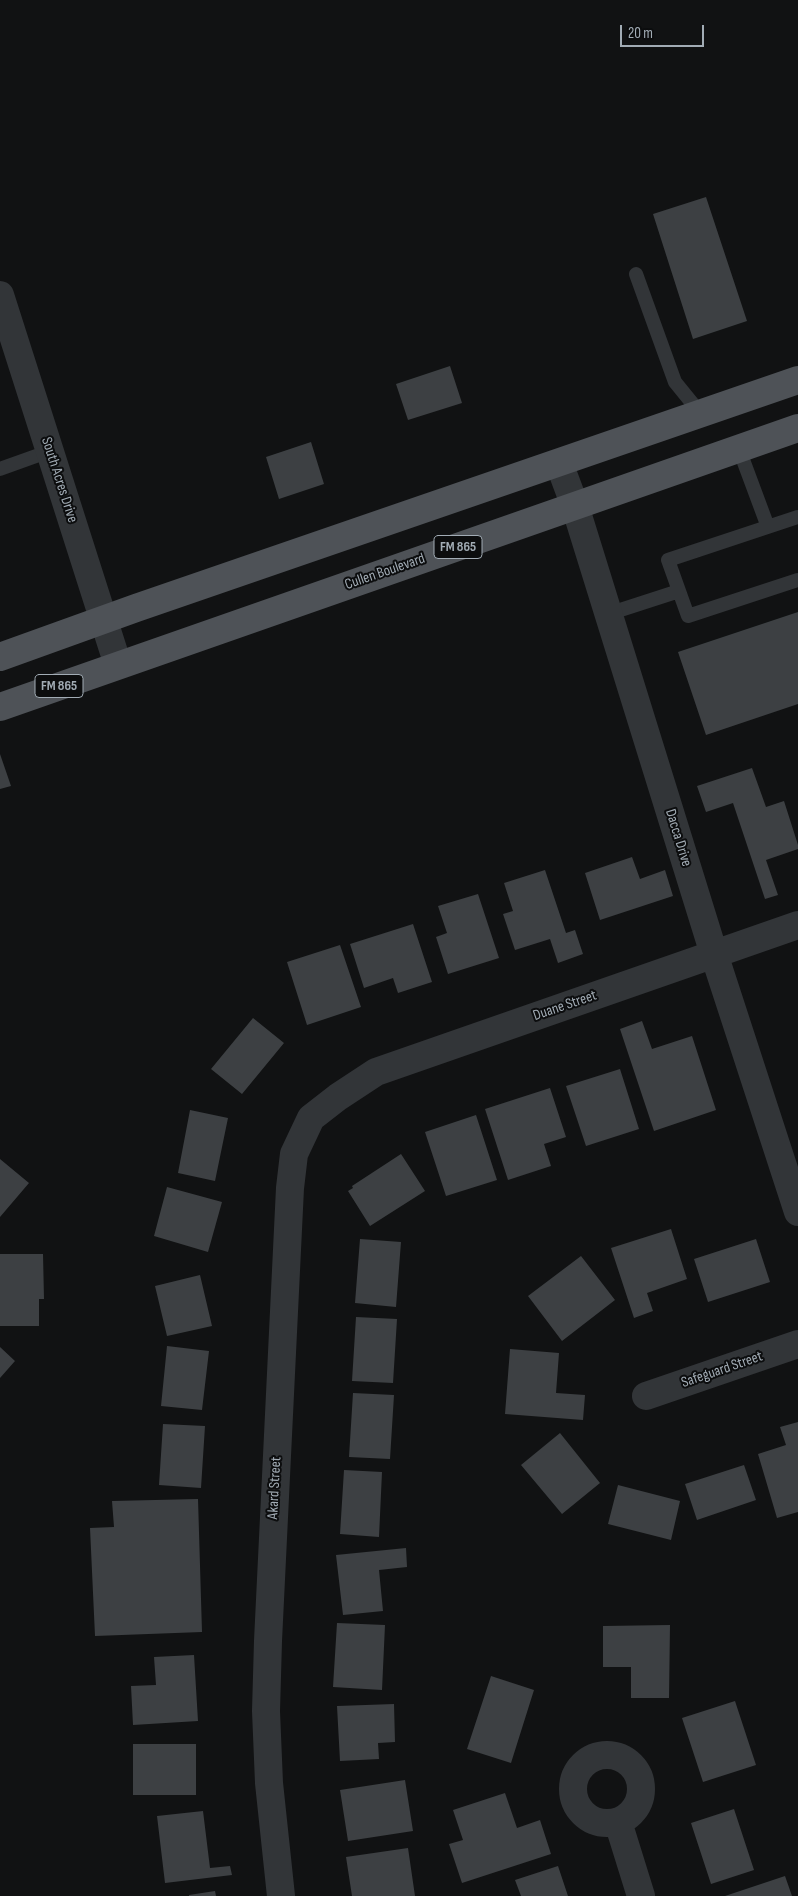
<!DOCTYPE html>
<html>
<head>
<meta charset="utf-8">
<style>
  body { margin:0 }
  #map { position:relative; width:798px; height:1896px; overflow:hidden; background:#111213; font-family:"Sofia Sans Condensed",sans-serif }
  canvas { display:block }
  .scale { position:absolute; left:620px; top:25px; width:84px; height:22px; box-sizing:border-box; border:2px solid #a2acb5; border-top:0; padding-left:6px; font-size:15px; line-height:18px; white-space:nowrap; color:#a2acb5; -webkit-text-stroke:4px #0c0d0e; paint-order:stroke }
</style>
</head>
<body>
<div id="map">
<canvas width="798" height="1896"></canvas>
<div class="scale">20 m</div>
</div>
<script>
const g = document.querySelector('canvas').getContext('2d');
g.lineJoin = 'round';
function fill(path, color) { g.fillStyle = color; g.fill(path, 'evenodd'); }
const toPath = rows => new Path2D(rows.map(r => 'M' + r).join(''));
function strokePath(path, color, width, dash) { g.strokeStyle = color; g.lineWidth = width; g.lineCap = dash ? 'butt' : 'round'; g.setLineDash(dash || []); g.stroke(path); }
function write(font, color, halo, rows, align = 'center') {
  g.font = font + ' "Sofia Sans Condensed",sans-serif'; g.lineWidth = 4; g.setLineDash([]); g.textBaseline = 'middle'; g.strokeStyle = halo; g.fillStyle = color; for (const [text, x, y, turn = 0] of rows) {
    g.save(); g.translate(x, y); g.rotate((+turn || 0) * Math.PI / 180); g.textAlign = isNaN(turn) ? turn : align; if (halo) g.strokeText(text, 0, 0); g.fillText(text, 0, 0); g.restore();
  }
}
const building = toPath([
  [706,197,747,321,693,339,653,214],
  [450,366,462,403,408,420,396,384],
  [311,442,324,484,279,499,266,457],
  [798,612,798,704,706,735,678,652],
  [0,754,11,786,0,789],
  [752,768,766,807,784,801,798,845,798,849,766,860,778,895,765,899,733,803,706,812,697,786],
  [632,857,640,879,665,870,673,896,600,920,585,873],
  [545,870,566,933,575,930,583,954,558,963,550,939,515,950,503,914,513,911,504,883],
  [478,894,499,958,448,974,436,937,447,933,438,906],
  [413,924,432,982,398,993,393,978,364,988,350,944],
  [340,945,361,1007,307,1025,287,962],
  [253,1018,284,1043,242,1094,211,1069],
  [642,1021,652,1049,692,1036,716,1110,654,1131,620,1029],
  [620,1069,639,1129,586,1146,566,1086],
  [550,1088,566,1137,544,1144,551,1166,508,1180,485,1109],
  [190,1110,228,1118,215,1181,178,1173],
  [476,1115,497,1180,446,1196,425,1132],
  [401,1154,425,1191,370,1226,348,1191,353,1188,352,1186],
  [0,1159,29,1183,0,1217],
  [167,1187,222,1202,208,1252,154,1236],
  [671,1229,687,1279,647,1293,653,1311,634,1318,611,1248],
  [360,1239,401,1242,396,1307,355,1303],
  [756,1239,770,1282,708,1302,694,1259],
  [0,1254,43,1254,44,1299,39,1299,39,1326,0,1326],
  [581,1256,615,1300,562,1341,528,1296],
  [200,1275,212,1326,167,1336,155,1286],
  [356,1317,397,1319,393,1383,352,1381],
  [167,1346,209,1351,202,1410,161,1406],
  [0,1347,15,1361,0,1378],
  [510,1349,559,1353,556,1393,585,1395,583,1420,505,1414],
  [353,1393,394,1395,390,1459,349,1457],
  [798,1422,798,1512,777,1518,758,1454,786,1445,780,1427],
  [163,1424,205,1426,201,1488,159,1485],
  [560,1433,600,1483,562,1514,521,1465],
  [744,1465,756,1500,697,1520,685,1484],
  [344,1470,382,1472,379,1537,340,1534],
  [618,1485,680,1501,671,1540,608,1524],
  [198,1499,202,1632,95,1636,90,1528,114,1527,112,1501],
  [406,1548,407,1567,379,1570,383,1611,343,1615,336,1555],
  [337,1623,385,1625,382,1690,333,1687],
  [670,1625,669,1698,631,1698,631,1667,603,1667,603,1626],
  [194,1655,198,1721,133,1725,131,1686,156,1685,154,1657],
  [491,1676,534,1690,511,1763,467,1749],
  [735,1701,756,1765,703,1782,682,1718],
  [394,1704,395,1742,378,1743,379,1759,340,1761,337,1706],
  [133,1744,196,1744,196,1795,133,1795],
  [405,1780,413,1831,348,1841,340,1790],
  [505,1793,517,1828,540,1820,551,1854,462,1883,449,1844,463,1840,453,1810],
  [734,1809,754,1870,711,1884,691,1823],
  [203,1811,210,1868,230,1866,232,1875,165,1883,157,1816],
  [408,1848,415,1896,352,1896,346,1857],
  [558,1866,568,1896,521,1896,515,1880],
  [785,1876,792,1896,725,1896],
  [215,1891,216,1896,189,1896,189,1895]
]);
const lane = toPath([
  [636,274,675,382,701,414],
  [739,449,768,527],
  [0,469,50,451],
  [798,517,668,560,688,616,798,580],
  [608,614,679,591]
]);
const street = toPath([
  [0,295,118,665],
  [559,463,575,506,714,954,798,1212],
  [646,1396,798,1344],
  '573 1789a34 34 0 1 1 68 0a34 34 0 1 1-68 0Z',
  [618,1822,641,1896],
  [281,1896,269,1783,266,1711,268,1641,290,1188,294,1154,311,1118,338,1097,376,1072,798,925]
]);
const primary = toPath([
  [0,657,136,608,798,380],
  [0,707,798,428]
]);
const shields = [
  [458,547,48],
  [59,686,48]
];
const shieldNames = [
  ["FM 865",458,547],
  ["FM 865",59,686]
];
const streetNames = [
  ["South Acres Drive",59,480,72],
  ["Cullen Boulevard",385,572,-19],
  ["Dacca Drive",678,838,73],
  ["Duane Street",565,1006,-19],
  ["Safeguard Street",722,1370,-19],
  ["Akard Street",275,1488,-87]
];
fill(building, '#3d4043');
strokePath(lane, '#323538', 14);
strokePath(street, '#323538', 28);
strokePath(primary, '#4e5257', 28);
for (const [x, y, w] of shields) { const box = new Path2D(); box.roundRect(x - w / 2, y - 11.5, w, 23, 4); g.fillStyle = '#0c0d0e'; g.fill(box); strokePath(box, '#a2acb5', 1); }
write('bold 14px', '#a2acb5', null, shieldNames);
write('15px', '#a2acb5', '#0c0d0e', streetNames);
</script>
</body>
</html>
